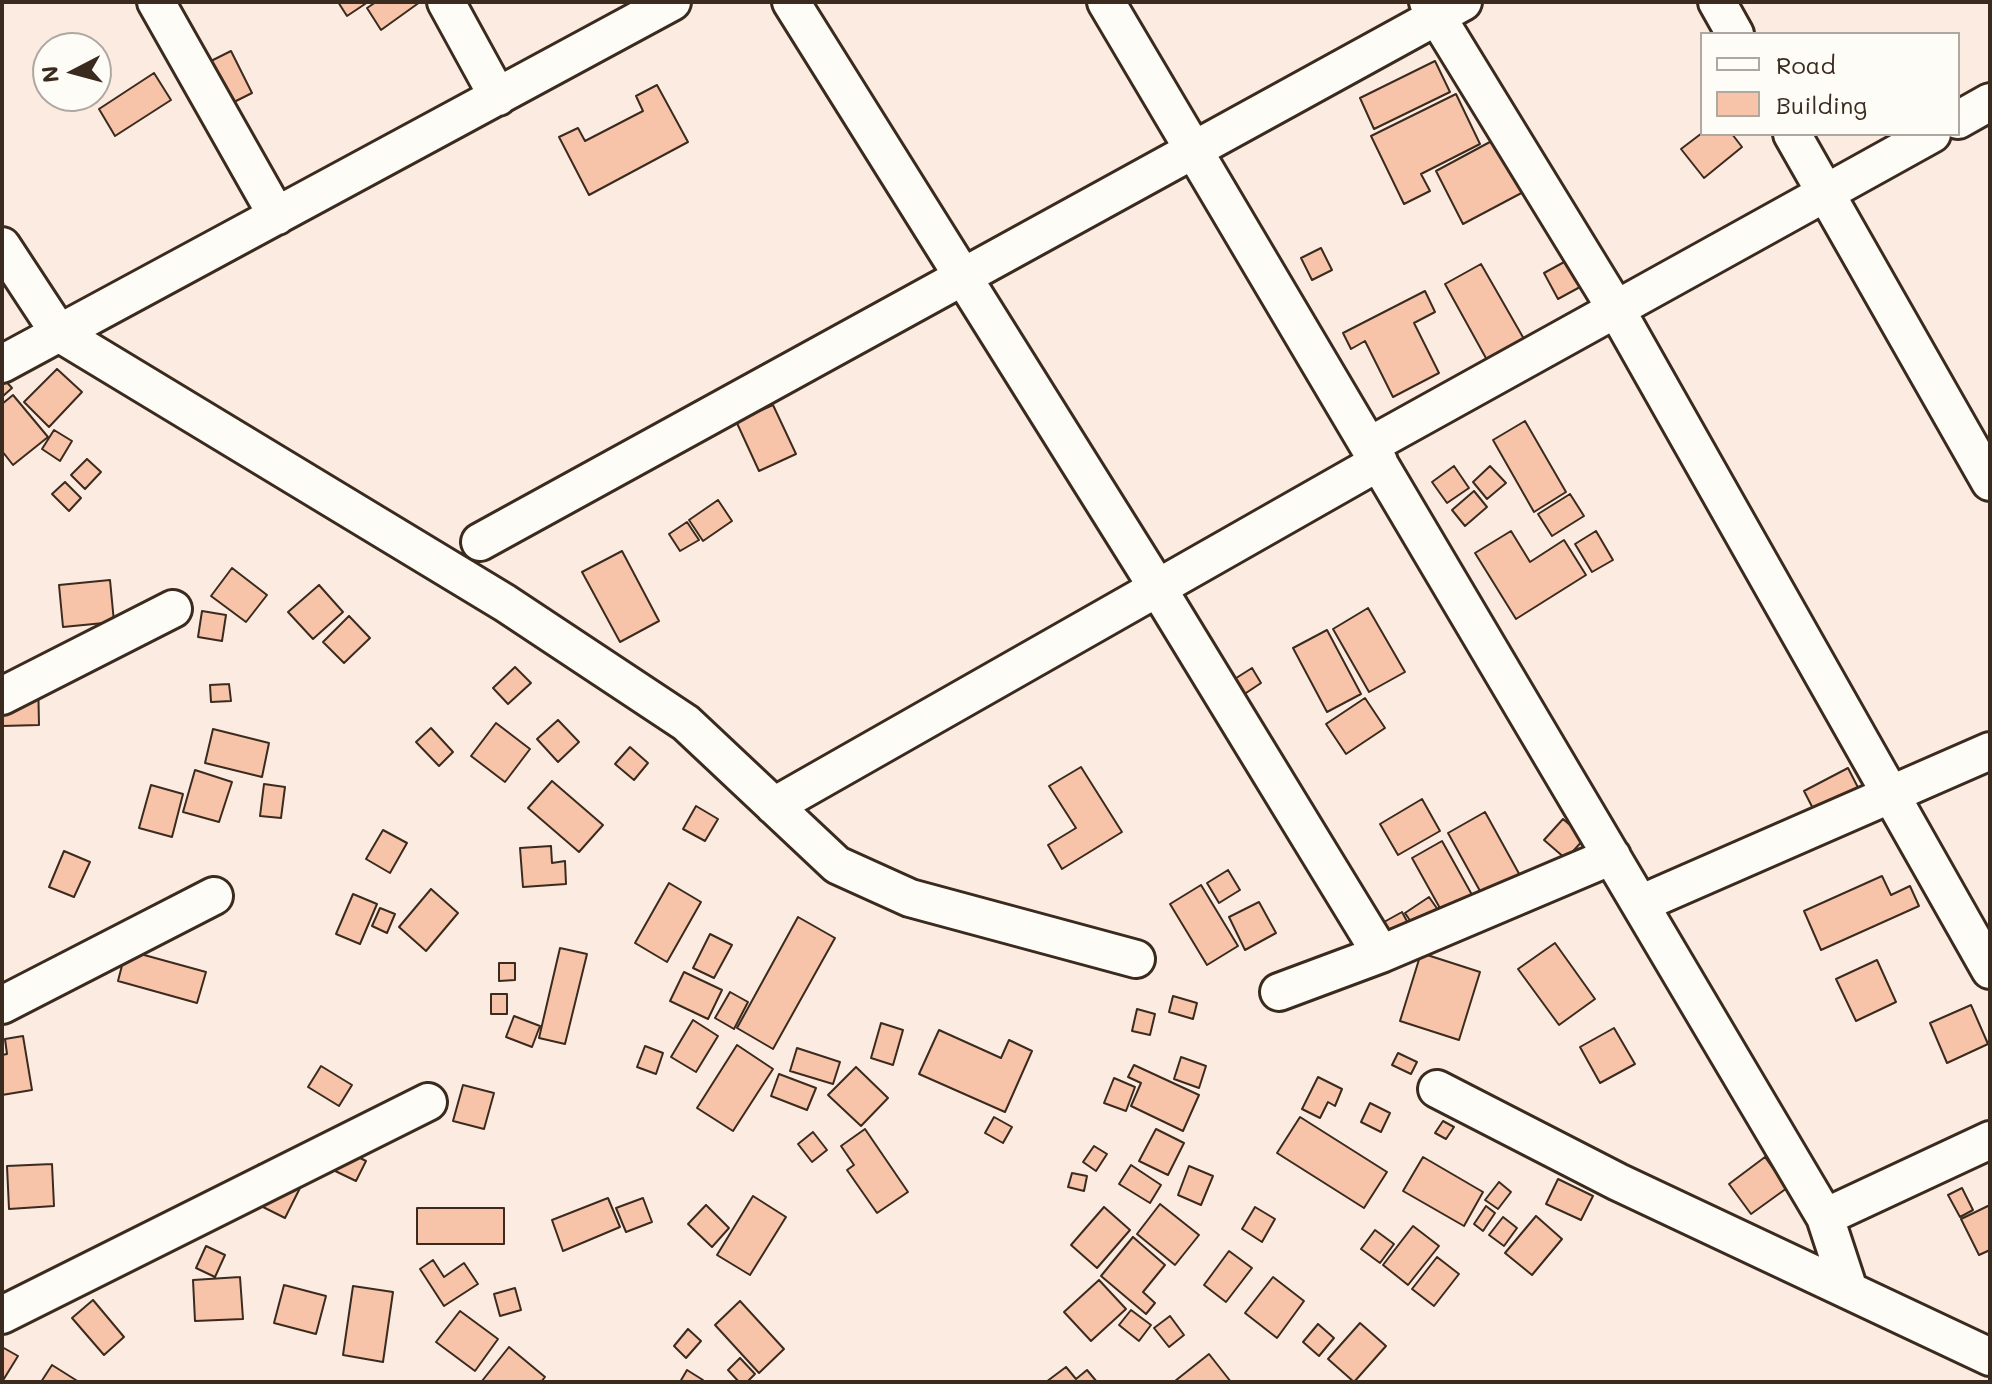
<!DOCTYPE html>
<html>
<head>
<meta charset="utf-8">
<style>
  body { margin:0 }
  #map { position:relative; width:1992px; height:1384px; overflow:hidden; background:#fcebe0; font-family:Mali,sans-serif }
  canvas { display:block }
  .frame { position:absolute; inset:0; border:4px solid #3b2a1e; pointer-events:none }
  .legend { position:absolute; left:1700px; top:32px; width:260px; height:104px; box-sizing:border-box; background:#fdfcf7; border:2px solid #afa8a0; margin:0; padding:10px 14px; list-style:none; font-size:24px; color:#3b2a1e }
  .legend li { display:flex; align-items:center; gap:16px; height:40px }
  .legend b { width:40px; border:2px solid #afa8a0 }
  .north { position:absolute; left:32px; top:32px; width:80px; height:80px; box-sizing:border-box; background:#fdfcf7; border:2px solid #afa8a0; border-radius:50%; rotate:264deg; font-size:22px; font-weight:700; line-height:32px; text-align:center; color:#3b2a1e }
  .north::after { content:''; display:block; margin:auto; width:28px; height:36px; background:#3b2a1e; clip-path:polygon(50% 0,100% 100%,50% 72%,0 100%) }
</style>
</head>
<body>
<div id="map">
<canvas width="1992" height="1384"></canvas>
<div class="frame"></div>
<ul class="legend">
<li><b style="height:10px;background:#fdfcf7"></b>Road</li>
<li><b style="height:22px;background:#f8c4a9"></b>Building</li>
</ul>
<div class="north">N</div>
</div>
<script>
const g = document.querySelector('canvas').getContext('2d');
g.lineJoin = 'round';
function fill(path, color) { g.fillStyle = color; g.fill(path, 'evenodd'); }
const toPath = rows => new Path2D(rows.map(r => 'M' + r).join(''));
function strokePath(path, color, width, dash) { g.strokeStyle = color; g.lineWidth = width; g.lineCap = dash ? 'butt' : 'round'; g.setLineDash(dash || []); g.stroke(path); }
const building = toPath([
  [338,2,368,2,347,16,338,2],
  [376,2,420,2,381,30,367,8,376,2],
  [231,51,252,93,228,105,207,63,231,51],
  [1435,61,1450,92,1374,129,1360,98,1435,61],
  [154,73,171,100,115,136,99,109,154,73],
  [657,85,688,142,589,195,559,137,578,128,585,141,643,111,636,96,657,85],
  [1456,94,1480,144,1421,174,1430,191,1404,204,1371,136,1456,94],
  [1702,133,1732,134,1742,147,1704,178,1681,149,1702,133],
  [1501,136,1529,189,1463,224,1436,171,1501,136],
  [1321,248,1332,270,1312,280,1301,258,1321,248],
  [1566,261,1580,287,1558,299,1544,273,1566,261],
  [1481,264,1524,339,1487,360,1445,284,1481,264],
  [1425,291,1435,312,1414,323,1439,373,1393,397,1365,341,1351,349,1343,333,1425,291],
  [57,369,82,392,49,427,24,402,57,369],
  [2,377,12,388,2,397,2,377],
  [13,395,48,437,13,465,2,451,2,404,13,395],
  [773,405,796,454,759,471,736,421,773,405],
  [1525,421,1566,492,1534,512,1493,440,1525,421],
  [54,430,72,441,60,461,42,449,54,430],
  [87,459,101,472,85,489,71,475,87,459],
  [1454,466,1469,488,1447,503,1432,482,1454,466],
  [1490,466,1506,483,1487,499,1473,482,1490,466],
  [65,482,81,498,69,511,52,494,65,482],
  [1474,491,1487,507,1465,526,1452,510,1474,491],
  [1570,494,1584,516,1552,536,1538,514,1570,494],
  [718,500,732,521,703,541,689,520,718,500],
  [687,522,699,540,680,551,669,534,687,522],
  [1511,531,1530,562,1564,540,1586,575,1516,619,1475,553,1511,531],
  [1596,531,1613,560,1592,572,1575,544,1596,531],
  [622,551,659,621,620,642,582,572,622,551],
  [232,568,267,595,246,622,211,596,232,568],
  [110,580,114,622,63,627,59,585,110,580],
  [319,585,343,612,313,639,288,612,319,585],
  [1368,608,1405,672,1369,692,1333,629,1368,608],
  [202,611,226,615,222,641,198,637,202,611],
  [349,616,370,638,344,663,323,642,349,616],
  [1327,630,1361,694,1327,712,1293,648,1327,630],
  [515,667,531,683,508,704,493,688,515,667],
  [1252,668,1261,683,1243,695,1233,680,1252,668],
  [38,677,39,725,2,726,2,678,38,677],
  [229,684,231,701,211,702,210,685,229,684],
  [1365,698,1385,728,1346,754,1326,724,1365,698],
  [558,720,579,742,558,762,537,739,558,720],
  [496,723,530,749,505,782,471,756,496,723],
  [431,728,453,752,439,766,416,742,431,728],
  [213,729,269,743,262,777,205,763,213,729],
  [630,747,648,763,634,780,615,764,630,747],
  [1081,767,1122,832,1062,869,1048,845,1076,828,1049,786,1081,767],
  [1848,768,1868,807,1824,830,1804,791,1848,768],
  [195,770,232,782,219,822,183,812,195,770],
  [552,781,603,825,579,852,528,808,552,781],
  [264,784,285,787,281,818,260,816,264,784],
  [151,785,183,794,172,837,139,828,151,785],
  [1422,799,1440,831,1398,855,1380,824,1422,799],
  [696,806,718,819,705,841,683,829,696,806],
  [1485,812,1522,879,1485,900,1448,833,1485,812],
  [1563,819,1585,838,1566,859,1544,840,1563,819],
  [383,830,407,843,390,873,366,859,383,830],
  [1442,841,1476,902,1446,919,1412,858,1442,841],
  [551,846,552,863,565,861,566,884,523,887,520,848,551,846],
  [64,851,90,862,74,897,49,887,64,851],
  [1228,870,1240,890,1219,903,1207,883,1228,870],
  [1882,876,1891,895,1910,886,1919,906,1821,950,1804,911,1882,876],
  [669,883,701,902,667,962,635,943,669,883],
  [1201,885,1238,946,1207,965,1170,904,1201,885],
  [431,889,458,913,426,951,399,927,431,889],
  [353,894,377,904,360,944,336,934,353,894],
  [1429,897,1443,917,1419,934,1405,913,1429,897],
  [1259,902,1276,933,1245,950,1229,917,1259,902],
  [380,908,395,914,387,933,372,926,380,908],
  [1402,912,1415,936,1397,946,1384,922,1402,912],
  [798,917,835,938,773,1049,737,1028,798,917],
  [710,934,732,945,714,978,693,968,710,934],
  [1555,943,1595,999,1559,1025,1518,969,1555,943],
  [560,948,587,954,565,1044,539,1038,560,948],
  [126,950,206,972,197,1003,118,981,126,950],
  [1421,953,1480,972,1459,1040,1400,1021,1421,953],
  [1877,960,1896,1002,1856,1021,1836,979,1877,960],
  [499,963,515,963,515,980,499,981,499,963],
  [684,972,722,990,708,1019,670,1001,684,972],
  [730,992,748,1002,734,1029,715,1018,730,992],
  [491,994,507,994,507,1014,491,1014,491,994],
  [1173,996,1197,1003,1193,1019,1169,1012,1173,996],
  [1971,1005,1988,1044,1947,1063,1930,1023,1971,1005],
  [1137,1009,1155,1014,1150,1035,1132,1031,1137,1009],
  [514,1016,540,1026,532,1047,506,1037,514,1016],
  [693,1020,718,1036,696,1072,671,1057,693,1020],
  [881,1023,903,1030,893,1065,871,1058,881,1023],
  [1614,1028,1635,1064,1600,1083,1580,1047,1614,1028],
  [939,1030,1001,1058,1009,1040,1032,1051,1005,1112,919,1074,939,1030],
  [23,1036,32,1090,2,1095,2,1055,7,1054,5,1039,23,1036],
  [737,1045,773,1069,733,1131,697,1108,737,1045],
  [645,1046,663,1053,656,1074,637,1067,645,1046],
  [797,1048,840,1062,833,1084,790,1071,797,1048],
  [1398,1053,1417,1062,1411,1074,1392,1065,1398,1053],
  [1181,1057,1206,1066,1199,1088,1174,1079,1181,1057],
  [1134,1065,1199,1095,1183,1131,1131,1106,1141,1083,1128,1077,1134,1065],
  [321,1066,352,1085,339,1106,308,1087,321,1066],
  [856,1067,888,1098,861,1126,828,1095,856,1067],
  [779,1074,816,1088,807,1110,771,1096,779,1074],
  [1318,1077,1342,1089,1335,1106,1328,1102,1320,1118,1302,1109,1318,1077],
  [1114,1078,1135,1087,1126,1111,1104,1103,1114,1078],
  [463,1085,494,1093,484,1129,453,1121,463,1085],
  [1370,1103,1390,1113,1381,1132,1361,1122,1370,1103],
  [994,1117,1012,1127,1003,1143,985,1133,994,1117],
  [1300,1117,1387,1172,1364,1208,1277,1153,1300,1117],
  [1443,1121,1454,1127,1446,1139,1435,1133,1443,1121],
  [865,1129,908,1192,877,1213,847,1170,854,1165,841,1146,865,1129],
  [1156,1129,1184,1143,1168,1175,1139,1161,1156,1129],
  [813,1132,827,1150,812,1162,798,1144,813,1132],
  [1094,1146,1107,1154,1096,1171,1083,1162,1094,1146],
  [341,1148,366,1161,356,1181,331,1169,341,1148],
  [1423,1157,1483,1192,1464,1226,1403,1191,1423,1157],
  [1765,1157,1787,1188,1751,1214,1729,1184,1765,1157],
  [52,1164,54,1206,9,1209,7,1166,52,1164],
  [259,1164,301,1186,285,1218,243,1197,259,1164],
  [1131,1165,1161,1185,1150,1203,1119,1184,1131,1165],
  [1189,1166,1213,1176,1201,1205,1178,1195,1189,1166],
  [1072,1173,1087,1176,1084,1191,1068,1187,1072,1173],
  [1558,1179,1593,1196,1581,1220,1546,1204,1558,1179],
  [1499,1182,1511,1192,1498,1209,1485,1200,1499,1182],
  [1962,1188,1973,1210,1960,1217,1948,1195,1962,1188],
  [753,1196,786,1217,750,1275,717,1255,753,1196],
  [608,1198,620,1227,563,1251,552,1220,608,1198],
  [643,1198,652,1222,626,1232,616,1208,643,1198],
  [1160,1204,1199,1235,1175,1265,1137,1234,1160,1204],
  [706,1205,729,1228,712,1247,688,1224,706,1205],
  [1990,1205,1990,1250,1979,1255,1961,1219,1990,1205],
  [1486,1206,1495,1213,1483,1231,1474,1224,1486,1206],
  [1104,1207,1130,1230,1097,1268,1071,1245,1104,1207],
  [1255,1207,1275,1219,1262,1242,1242,1229,1255,1207],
  [417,1208,504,1208,504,1244,417,1244,417,1208],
  [1536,1216,1562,1239,1532,1275,1505,1253,1536,1216],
  [1503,1217,1517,1228,1504,1246,1489,1235,1503,1217],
  [1413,1226,1439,1246,1408,1285,1383,1265,1413,1226],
  [1375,1230,1394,1244,1380,1263,1361,1249,1375,1230],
  [1133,1237,1165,1265,1143,1292,1155,1303,1146,1314,1101,1276,1133,1237],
  [206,1246,225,1255,215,1277,196,1268,206,1246],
  [1229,1251,1252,1268,1226,1302,1204,1285,1229,1251],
  [1437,1257,1459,1274,1434,1306,1412,1289,1437,1257],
  [433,1260,444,1277,464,1263,478,1284,444,1306,420,1269,433,1260],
  [240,1277,243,1319,195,1321,193,1280,240,1277],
  [1273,1277,1304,1301,1277,1338,1245,1313,1273,1277],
  [1099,1280,1126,1309,1091,1341,1064,1312,1099,1280],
  [284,1285,326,1296,316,1334,274,1323,284,1285],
  [353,1286,393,1292,383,1362,343,1355,353,1286],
  [515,1288,521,1310,500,1316,494,1294,515,1288],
  [93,1300,124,1337,104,1355,72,1318,93,1300],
  [740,1301,784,1349,759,1373,715,1325,740,1301],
  [1131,1310,1151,1325,1139,1341,1119,1325,1131,1310],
  [460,1311,498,1339,475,1371,436,1342,460,1311],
  [1170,1316,1184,1335,1169,1347,1154,1328,1170,1316],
  [1360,1323,1386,1346,1354,1382,1328,1359,1360,1323],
  [1318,1324,1334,1338,1319,1356,1303,1342,1318,1324],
  [688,1329,701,1341,686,1358,674,1346,688,1329],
  [2,1347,18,1356,2,1382,2,1347],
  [509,1347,545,1377,541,1382,482,1381,509,1347],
  [1209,1354,1231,1382,1175,1382,1175,1381,1209,1354],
  [740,1358,755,1374,747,1382,739,1382,728,1370,740,1358],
  [52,1365,79,1382,41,1382,52,1365],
  [1066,1367,1076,1379,1087,1370,1097,1382,1046,1382,1066,1367],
  [687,1370,703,1380,702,1382,680,1382,687,1370]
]);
const minor = toPath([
  [156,2,277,216],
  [446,2,498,97],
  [791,2,1157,587,1381,954,1279,992],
  [1106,2,1825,1217,1849,1290],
  [1428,2,1616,309,1990,970],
  [1717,2,1735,34],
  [1958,120,1990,102],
  [1792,134,1990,482],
  [2,246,59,333,505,603,686,723,837,865,910,898,1136,959],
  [2,364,672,2],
  [1369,446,1932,134],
  [480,542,1463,2],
  [2,696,173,609],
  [774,806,1379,462],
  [1640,904,1990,751],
  [1381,954,1612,856],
  [2,1005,214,896],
  [1437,1089,1618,1182,1990,1357],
  [1825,1217,1990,1140],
  [2,1315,428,1102]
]);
fill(building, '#f8c4a9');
strokePath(building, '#3b2a1e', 2);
strokePath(minor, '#3b2a1e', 42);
strokePath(minor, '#fdfcf7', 36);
</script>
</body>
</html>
